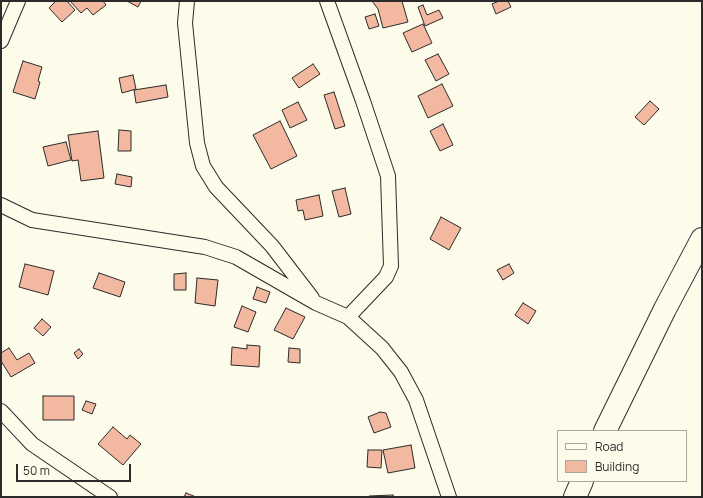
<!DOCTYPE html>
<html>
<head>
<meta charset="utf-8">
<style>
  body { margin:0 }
  #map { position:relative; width:703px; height:498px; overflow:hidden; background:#fdfbea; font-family:Manrope,sans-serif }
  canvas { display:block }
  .frame { position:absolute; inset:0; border:2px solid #2b2b2b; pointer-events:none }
  .legend { position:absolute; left:557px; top:430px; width:130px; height:52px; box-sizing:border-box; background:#fdfbea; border:1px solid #a9a89e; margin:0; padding:5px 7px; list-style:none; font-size:12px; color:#2b2b2b }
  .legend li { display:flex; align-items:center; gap:8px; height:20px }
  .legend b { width:20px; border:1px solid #a9a89e }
  .scale { position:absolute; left:16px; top:464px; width:115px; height:18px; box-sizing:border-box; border:2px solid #2b2b2b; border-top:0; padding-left:5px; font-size:12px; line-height:14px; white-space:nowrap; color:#2b2b2b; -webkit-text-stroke:3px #fdfbea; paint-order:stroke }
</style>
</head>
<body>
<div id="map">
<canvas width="703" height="498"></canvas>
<div class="frame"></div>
<ul class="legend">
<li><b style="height:5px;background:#fdfbea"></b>Road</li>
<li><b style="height:11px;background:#f2b8a0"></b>Building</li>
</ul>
<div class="scale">50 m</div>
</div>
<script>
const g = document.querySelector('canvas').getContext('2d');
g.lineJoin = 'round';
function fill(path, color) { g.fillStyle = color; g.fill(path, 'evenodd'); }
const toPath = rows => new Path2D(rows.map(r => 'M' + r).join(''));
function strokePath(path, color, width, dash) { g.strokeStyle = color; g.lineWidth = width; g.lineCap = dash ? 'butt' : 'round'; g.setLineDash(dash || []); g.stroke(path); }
const building = toPath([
  [56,1,67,1,75,10,62,22,49,8,56,1],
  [70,1,103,1,106,5,93,15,87,8,81,13,70,1],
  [127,1,141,1,138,7,127,1],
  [372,1,402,1,408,22,383,28,378,9,372,1],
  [499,1,508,1,511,7,496,14,492,4,499,1],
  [423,5,427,15,439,10,443,18,425,26,418,7,423,5],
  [375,14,379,26,369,29,365,17,375,14],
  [423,24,432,43,412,52,403,33,423,24],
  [438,54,449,74,436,81,425,60,438,54],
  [23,61,42,67,38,81,40,82,35,99,13,92,23,61],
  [313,64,320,74,299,88,292,78,313,64],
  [133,75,136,89,122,93,119,78,133,75],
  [442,84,453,106,428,118,418,96,442,84],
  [166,85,168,97,136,103,134,90,166,85],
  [334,92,345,126,335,129,324,95,334,92],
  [650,101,659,109,644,125,635,117,650,101],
  [298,102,307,120,290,128,282,110,298,102],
  [280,121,297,156,271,169,253,135,280,121],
  [443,124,453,145,440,151,430,131,443,124],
  [119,130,131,131,131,151,118,151,119,130],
  [98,131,104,178,81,181,78,160,72,161,68,135,98,131],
  [66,142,71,160,48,166,43,147,66,142],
  [117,174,132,177,131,187,115,184,117,174],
  [345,188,351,214,339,217,332,191,345,188],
  [319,195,323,216,305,220,303,210,298,211,296,200,319,195],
  [441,217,461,228,449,250,430,239,441,217],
  [25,264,54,271,48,295,19,287,25,264],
  [509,264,514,273,503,280,497,270,509,264],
  [99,273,125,282,120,297,93,288,99,273],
  [186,273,186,290,174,290,174,274,186,273],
  [197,278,218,280,215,306,195,303,197,278],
  [257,287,270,292,266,303,253,299,257,287],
  [523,303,536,311,528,324,515,315,523,303],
  [242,306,256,312,248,332,234,327,242,306],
  [286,308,305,317,293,339,274,330,286,308],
  [42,319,51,327,43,336,34,328,42,319],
  [247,345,260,346,259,367,231,365,232,347,247,349,247,345],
  [9,348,17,360,29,353,35,363,11,377,1,361,1,353,9,348],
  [289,348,300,349,300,363,288,362,289,348],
  [79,349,83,354,78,359,74,353,79,349],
  [43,396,74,396,74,420,43,420,43,396],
  [86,401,96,404,92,414,82,410,86,401],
  [380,412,386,413,391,427,374,433,368,417,380,412],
  [113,427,127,439,130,435,141,444,123,465,98,444,113,427],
  [411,445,415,468,388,473,383,450,411,445],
  [368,450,382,450,381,468,367,467,368,450],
  [186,493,196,497,184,497,186,493],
  [393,495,393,497,369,497,369,496,393,495]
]);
const street = toPath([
  [187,1,185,23,197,143,203,166,216,187,272,246,312,298],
  [327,1,363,101,388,176,391,266,386,277,348,317],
  [1,41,18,1],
  [1,205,32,220,205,247,236,257,316,303,348,317,382,348,401,372,416,400,449,497],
  [1,411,32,444,110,497]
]);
const primary = toPath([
  [605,431,665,309,702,239],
  [575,497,582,481]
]);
fill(building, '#f2b8a0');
strokePath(building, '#2b2b2b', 1);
strokePath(street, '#2b2b2b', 16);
strokePath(primary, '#2b2b2b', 24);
strokePath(street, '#fdfbea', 14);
strokePath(primary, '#fdfbea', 22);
</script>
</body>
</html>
